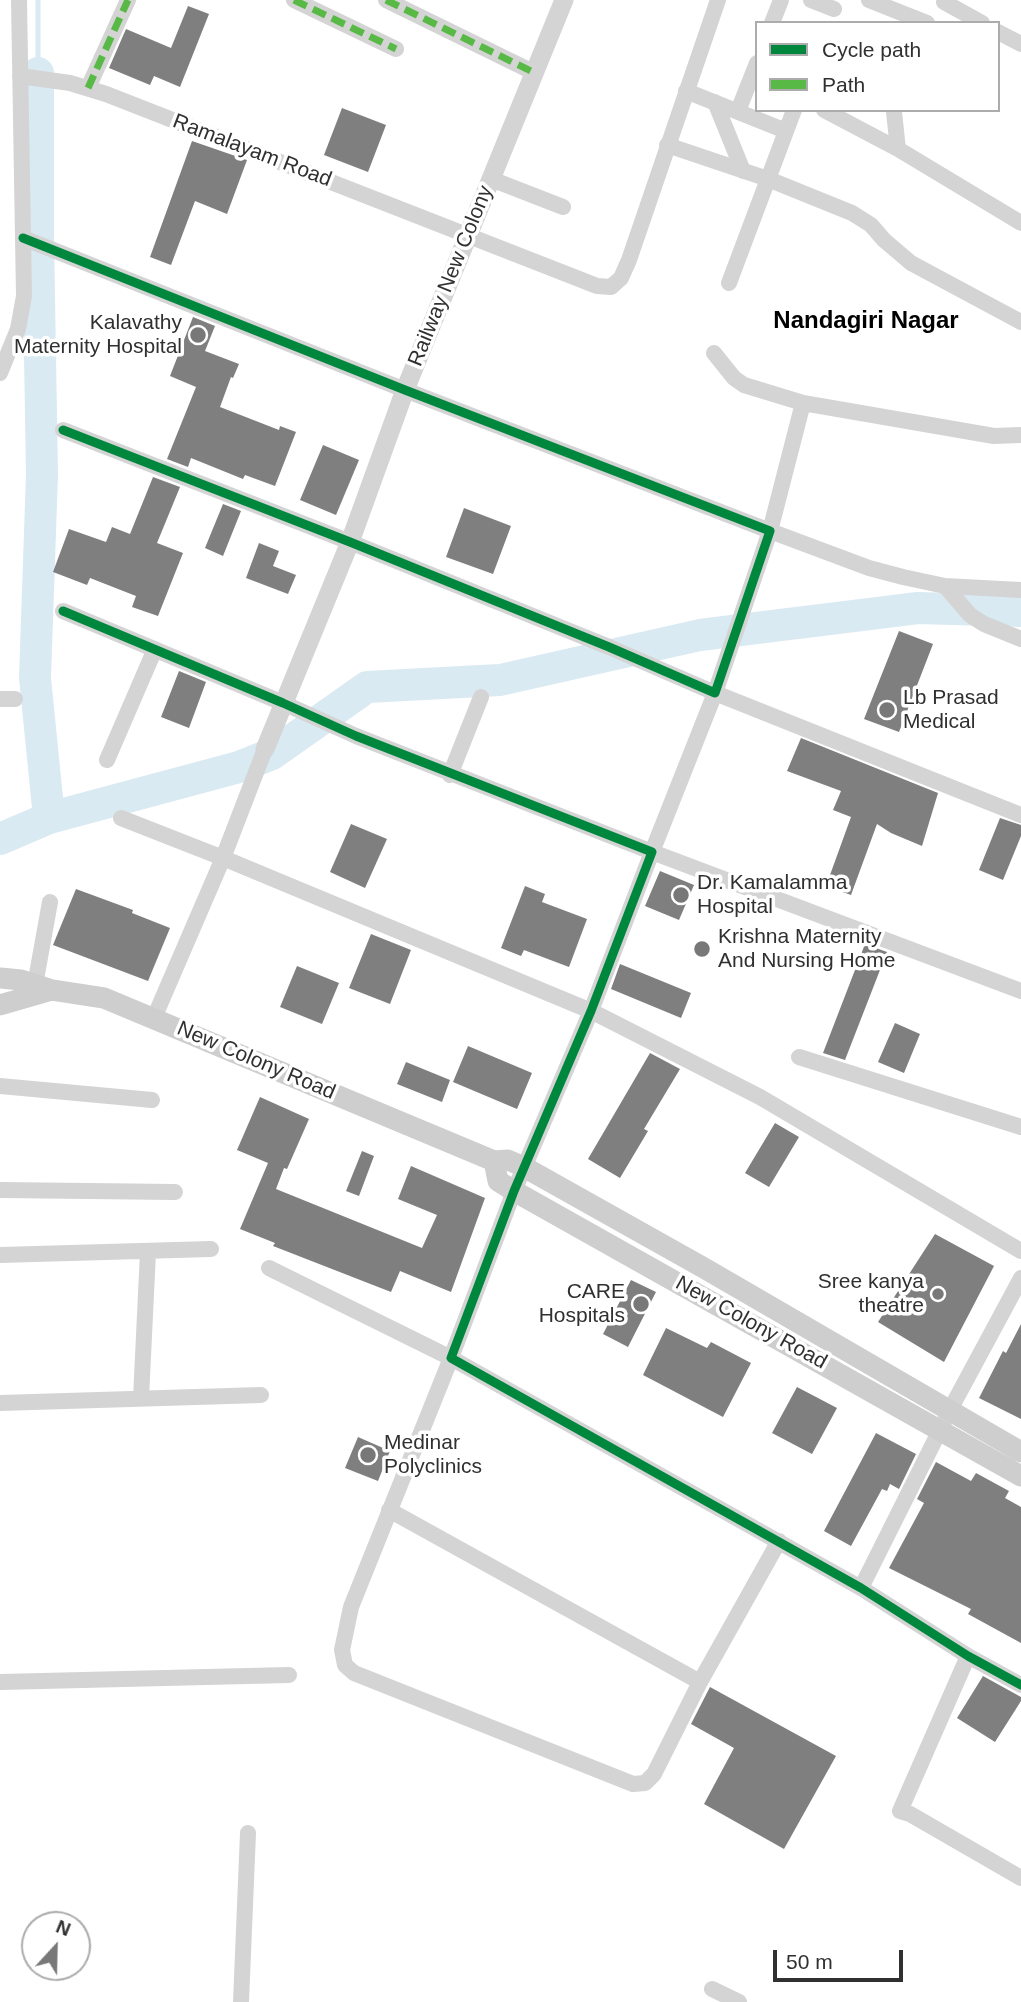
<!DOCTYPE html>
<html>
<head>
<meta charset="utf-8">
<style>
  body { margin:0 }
  #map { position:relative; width:1021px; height:2002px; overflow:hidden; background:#fff; font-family:Helvetica,sans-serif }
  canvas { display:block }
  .legend { position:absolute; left:755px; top:21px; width:245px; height:91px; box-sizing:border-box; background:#fff; border:2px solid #acacac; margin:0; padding:9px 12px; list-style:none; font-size:21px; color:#303030 }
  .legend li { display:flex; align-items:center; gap:14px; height:35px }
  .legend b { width:35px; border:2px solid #acacac }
  .north { position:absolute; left:21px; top:1911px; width:70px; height:70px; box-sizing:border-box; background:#fff; border:2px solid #acacac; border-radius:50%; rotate:22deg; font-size:19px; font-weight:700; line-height:28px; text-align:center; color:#303030 }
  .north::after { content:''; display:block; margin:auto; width:24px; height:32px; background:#787878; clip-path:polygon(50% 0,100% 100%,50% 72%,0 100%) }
  .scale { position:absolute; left:773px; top:1950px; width:130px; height:32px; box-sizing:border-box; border:4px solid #303030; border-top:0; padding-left:9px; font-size:21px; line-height:24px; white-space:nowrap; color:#303030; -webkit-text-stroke:5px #fff; paint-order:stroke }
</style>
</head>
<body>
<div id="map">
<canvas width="1021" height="2002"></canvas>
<ul class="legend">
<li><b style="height:9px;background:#00873e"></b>Cycle path</li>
<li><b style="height:9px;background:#58b947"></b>Path</li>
</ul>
<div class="north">N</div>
<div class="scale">50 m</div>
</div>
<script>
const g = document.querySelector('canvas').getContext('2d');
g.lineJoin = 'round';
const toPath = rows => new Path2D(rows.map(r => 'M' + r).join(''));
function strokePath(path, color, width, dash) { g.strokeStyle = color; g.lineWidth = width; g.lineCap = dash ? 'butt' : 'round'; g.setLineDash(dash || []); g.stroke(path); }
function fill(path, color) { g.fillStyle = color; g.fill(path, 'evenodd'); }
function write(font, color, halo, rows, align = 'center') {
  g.font = font + ' Helvetica,sans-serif'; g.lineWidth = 7; g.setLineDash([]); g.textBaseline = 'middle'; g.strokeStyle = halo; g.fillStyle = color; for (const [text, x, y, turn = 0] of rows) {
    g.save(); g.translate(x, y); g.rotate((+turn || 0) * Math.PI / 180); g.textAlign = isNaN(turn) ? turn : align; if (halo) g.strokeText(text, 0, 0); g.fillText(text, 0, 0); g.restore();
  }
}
const stream = toPath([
  [38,73,38,0]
]);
const river = toPath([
  [38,73,38,238,42,474,35,678,49,818],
  [0,839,49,818,239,767,272,754,367,687,500,680,700,635,918,608,1021,611]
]);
const building = toPath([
  [188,6,209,14,180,87,154,76,150,85,109,68,126,29,171,48],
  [342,108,386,125,368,172,324,155],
  [192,141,247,160,227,214,195,201,171,265,150,257],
  [193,317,215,326,205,351,239,364,233,378,231,377,220,407,279,430,280,426,296,432,275,486,245,475,243,479,191,458,188,467,167,459,196,387,170,376],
  [323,445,359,460,336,515,300,500],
  [153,477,180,487,157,543,183,553,158,616,132,607,136,596,90,578,87,585,53,572,69,529,106,542,112,527,130,534],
  [223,504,241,511,223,556,205,548],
  [464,508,511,526,493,574,446,557],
  [259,543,279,551,273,566,296,575,288,594,246,578],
  [899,631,933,644,899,732,864,719],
  [179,671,206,682,189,728,161,717],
  [801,738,938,793,922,846,891,833,877,824,851,895,826,886,851,817,833,810,841,791,787,771],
  [1000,818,1021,825,1021,836,1003,880,979,870],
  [351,824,387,839,365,888,330,872],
  [660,871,694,885,679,920,645,906],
  [525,886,545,894,542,902,587,919,569,967,524,950,521,956,501,948],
  [76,889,133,910,132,913,170,928,148,981,53,945],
  [371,934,411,950,390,1004,349,988],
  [865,944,887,952,845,1060,823,1053],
  [620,964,691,993,681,1018,611,989],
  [297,966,339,983,322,1024,280,1007],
  [895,1023,920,1034,904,1073,878,1062],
  [468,1046,532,1073,517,1109,453,1082],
  [650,1053,680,1069,644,1129,648,1131,620,1178,588,1159],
  [406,1062,450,1080,442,1102,397,1084],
  [260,1097,309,1119,287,1169,284,1168,276,1189,422,1248,437,1215,398,1199,411,1166,485,1198,451,1292,400,1271,391,1292,273,1246,275,1243,240,1229,268,1163,237,1150],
  [775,1123,799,1137,769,1187,745,1173],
  [362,1151,374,1156,359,1196,346,1191],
  [935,1234,994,1266,944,1362,878,1322],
  [631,1280,656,1292,628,1347,603,1334],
  [1021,1324,1021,1419,979,1398,1003,1351,1006,1353],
  [666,1328,707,1348,711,1342,751,1363,723,1417,643,1375],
  [797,1387,837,1408,812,1454,772,1433],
  [876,1433,916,1454,899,1489,890,1484,887,1491,882,1489,851,1546,824,1531],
  [358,1437,390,1451,378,1481,345,1468],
  [936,1462,971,1481,976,1473,1009,1491,1005,1498,1021,1507,1021,1643,968,1614,971,1609,889,1568,924,1503,917,1499],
  [983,1676,1021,1697,1021,1701,995,1742,957,1718],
  [710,1687,836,1756,784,1849,704,1804,734,1748,691,1724]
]);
const minor = toPath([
  [294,0,396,49],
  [386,0,535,73],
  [811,0,834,9],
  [869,0,927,23],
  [944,2,982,23],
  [772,23,781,0],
  [998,32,1021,44],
  [20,76,70,83,106,94,597,286,611,287,621,278,629,260,718,0],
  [88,88,128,0],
  [686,91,786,131],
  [715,102,743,171],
  [824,110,898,149,1021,223],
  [738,111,757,63],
  [894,112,898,149],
  [667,145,768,179,852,213,871,225,884,240,911,263,1021,322],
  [491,179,563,207],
  [23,238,405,390,770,531,715,693,609,647,350,542,63,430],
  [729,283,794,110],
  [714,353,734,378,744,385,803,403,994,436,1021,435],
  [0,373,18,329,24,296,19,0],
  [803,403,770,531,869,568,903,577,945,586,1021,590],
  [945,586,970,615,984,624,1021,639],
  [63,611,283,703,356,736,652,852,591,1011,514,1191,451,1358,861,1588,968,1656,1021,1685],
  [0,699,15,699],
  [107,760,155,649],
  [450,775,481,697],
  [1021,815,715,693,652,852,1021,991],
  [121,818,223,858,591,1011,760,1097,1021,1251],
  [35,985,50,902],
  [154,1018,223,858,265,749],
  [799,1057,1021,1127],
  [0,1086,152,1100],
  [0,1190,175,1192],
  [0,1255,211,1249],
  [269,1268,451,1358,351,1607,342,1650,345,1665,354,1673,633,1784,645,1783,654,1774,700,1682,779,1541],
  [141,1398,148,1252],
  [0,1403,261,1395],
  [389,1510,700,1682],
  [861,1588,950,1410,1021,1278],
  [968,1656,900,1811,910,1814,1021,1878],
  [0,1682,289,1675],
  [712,1989,739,2002],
  [241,2002,248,1833]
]);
const tertiary = toPath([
  [265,749,350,542,405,390,564,0]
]);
const secondary = toPath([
  [0,978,21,980,52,990,104,998,494,1161,508,1160,524,1167,704,1268,1021,1452],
  [0,1005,52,990],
  [494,1161,498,1181,514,1191,1021,1476]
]);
const quiet = toPath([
  [294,0,396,49],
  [386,0,535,73],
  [88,88,128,0]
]);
const cycleway = toPath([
  [23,238,405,390,770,531,715,693,609,647,350,542,63,430],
  [63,611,283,703,356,736,652,852,591,1011,514,1191,451,1358,861,1588,968,1656,1021,1685]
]);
const markers = [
  [198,335,9,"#787878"],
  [887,710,9,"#787878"],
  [681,895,9,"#787878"],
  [702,949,9,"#787878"],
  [938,1294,7,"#787878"],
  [641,1304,9,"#787878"],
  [368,1455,9,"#787878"]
];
const streetNames = [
  ["Ramalayam Road",252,151,21],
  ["Railway New Colony",451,276,-68],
  ["New Colony Road",256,1061,23],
  ["New Colony Road",751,1323,29]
];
const poiNames = [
  ["Kalavathy",182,323,"right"],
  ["Maternity Hospital",182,347,"right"],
  ["Lb Prasad",903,698],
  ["Medical",903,722],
  ["Dr. Kamalamma",697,883],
  ["Hospital",697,907],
  ["Krishna Maternity",718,937],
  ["And Nursing Home",718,961],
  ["Sree kanya",924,1282,"right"],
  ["theatre",924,1306,"right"],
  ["CARE",625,1292,"right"],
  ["Hospitals",625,1316,"right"],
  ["Medinar",384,1443],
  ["Polyclinics",384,1467]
];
const quarterNames = [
  ["Nandagiri Nagar",866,321]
];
strokePath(stream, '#daeaf2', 5);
strokePath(river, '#daeaf2', 32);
fill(building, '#7f7f7f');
strokePath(minor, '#d4d4d4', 16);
strokePath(tertiary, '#d4d4d4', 19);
strokePath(secondary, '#cecece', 21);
strokePath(quiet, '#58b947', 7, [14, 7]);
strokePath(cycleway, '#00873e', 9);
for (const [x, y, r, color] of markers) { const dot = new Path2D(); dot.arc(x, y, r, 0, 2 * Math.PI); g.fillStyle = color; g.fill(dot); strokePath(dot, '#fff', 2.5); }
write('21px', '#303030', '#fff', streetNames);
write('21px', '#303030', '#fff', poiNames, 'left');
write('bold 24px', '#000', '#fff', quarterNames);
</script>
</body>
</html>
